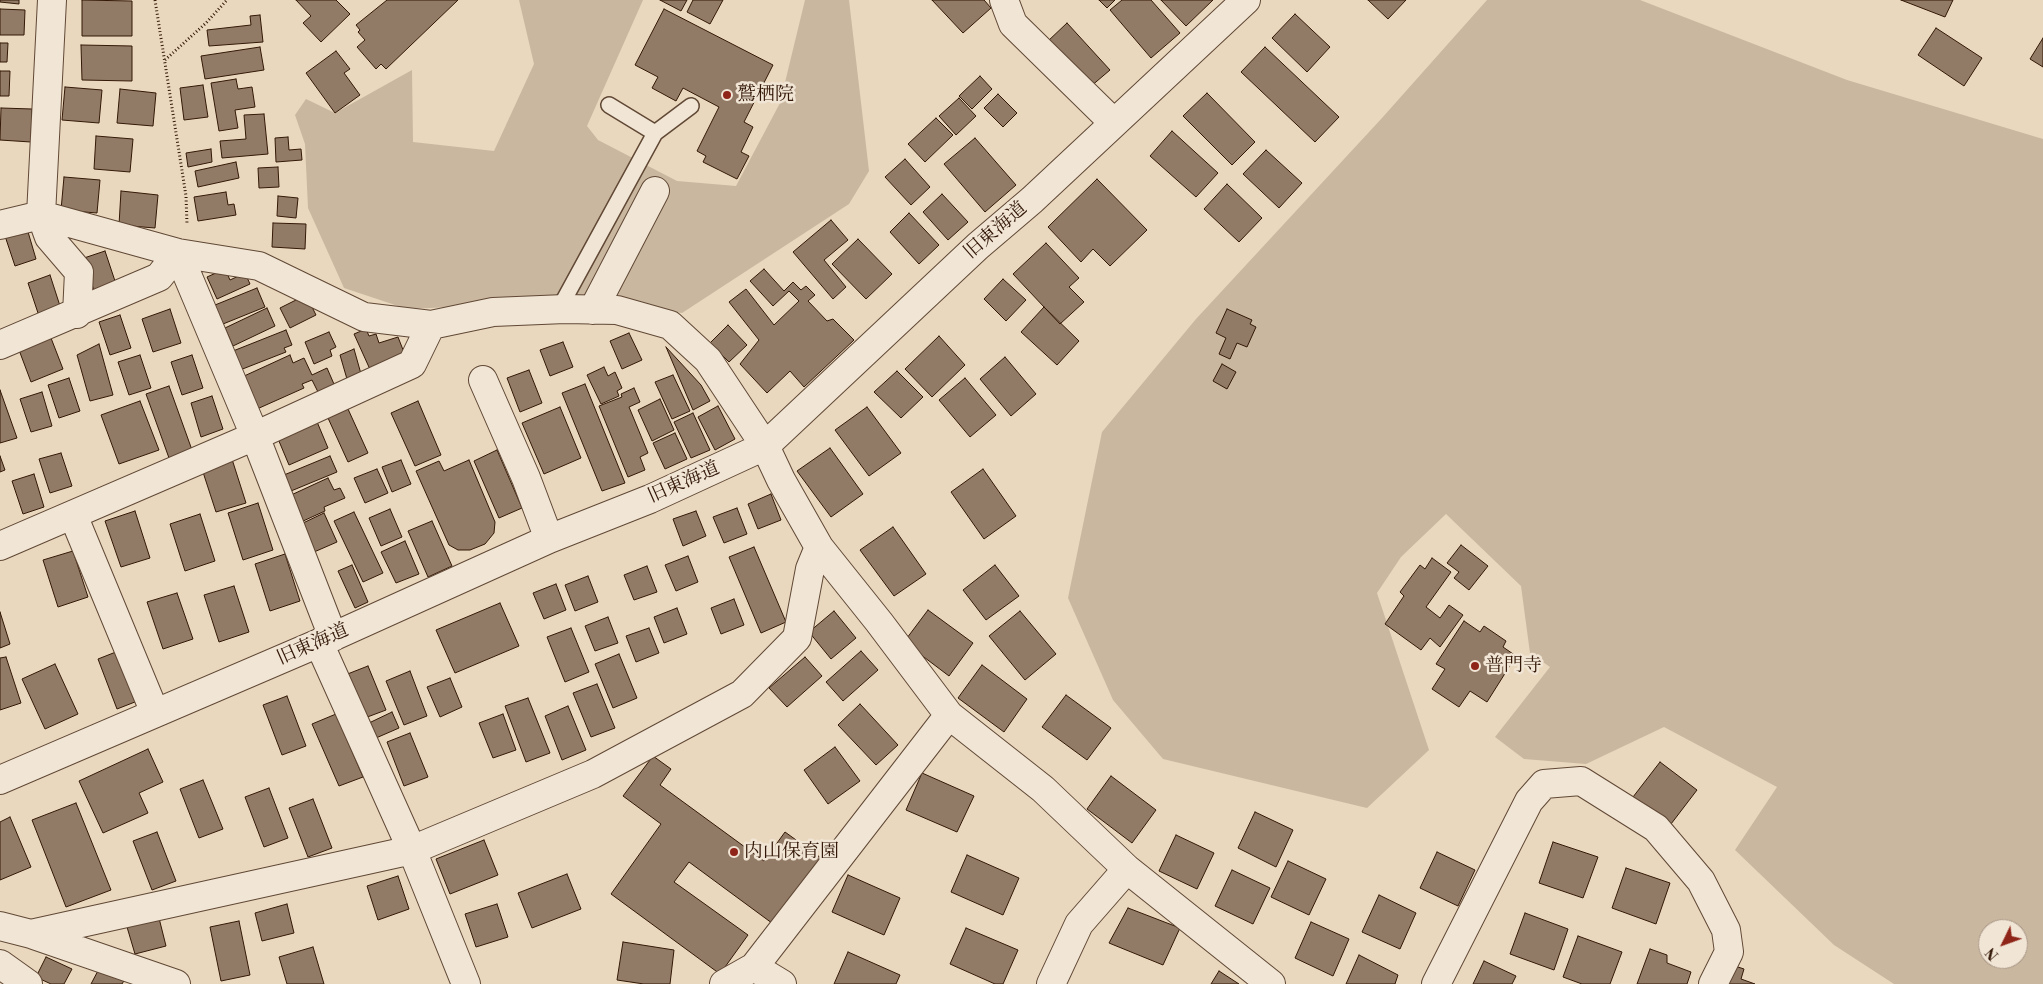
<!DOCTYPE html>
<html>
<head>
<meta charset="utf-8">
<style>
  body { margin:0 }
  #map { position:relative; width:2043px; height:984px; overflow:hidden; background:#e9d7be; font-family:"Libre Bodoni",serif }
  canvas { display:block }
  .north { position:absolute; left:1978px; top:919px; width:50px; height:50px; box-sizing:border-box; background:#f1e5d5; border:1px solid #a59383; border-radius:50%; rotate:228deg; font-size:14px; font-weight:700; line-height:20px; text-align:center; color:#331807 }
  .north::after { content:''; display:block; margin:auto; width:18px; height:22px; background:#8f2418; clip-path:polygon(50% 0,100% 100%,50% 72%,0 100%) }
</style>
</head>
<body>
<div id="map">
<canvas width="2043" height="984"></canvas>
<div class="north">N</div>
</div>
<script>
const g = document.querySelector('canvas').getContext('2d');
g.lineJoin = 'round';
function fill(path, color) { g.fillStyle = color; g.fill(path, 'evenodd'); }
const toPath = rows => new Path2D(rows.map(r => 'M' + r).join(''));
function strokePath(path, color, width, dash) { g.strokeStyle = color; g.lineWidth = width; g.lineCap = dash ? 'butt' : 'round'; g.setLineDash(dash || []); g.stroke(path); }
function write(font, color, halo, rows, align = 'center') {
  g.font = font + ' "Libre Bodoni","Noto Serif JP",serif'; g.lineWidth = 5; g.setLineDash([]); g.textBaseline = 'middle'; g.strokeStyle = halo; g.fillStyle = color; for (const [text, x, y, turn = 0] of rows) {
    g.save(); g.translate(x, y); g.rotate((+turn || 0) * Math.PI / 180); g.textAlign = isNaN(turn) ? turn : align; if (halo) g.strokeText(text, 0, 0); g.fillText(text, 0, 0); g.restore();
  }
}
const green = toPath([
  [519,0,643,0,587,126,598,140,677,181,736,186,780,103,805,0,849,0,869,171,849,204,682,313,585,301,407,309,344,288,308,208,305,144,295,115,306,99,335,113,412,70,413,142,494,151,534,64],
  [1487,0,1640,0,1847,80,2043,139,2043,984,1894,984,1834,945,1735,850,1777,787,1664,727,1586,764,1524,759,1495,737,1550,667,1530,653,1521,586,1446,514,1401,557,1377,593,1429,750,1367,808,1163,759,1113,700,1068,598,1102,432,1196,319,1382,118],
  [1988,929,2018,929,2018,959,1988,959]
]);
const building = toPath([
  [0,0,19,0,19,4,0,2,0,0],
  [82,0,132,1,132,36,82,36,82,0],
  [296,0,336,0,350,14,321,42,303,23,311,16,296,0],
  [387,0,458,0,386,69,381,64,376,69,357,47,365,40,358,32,360,30,356,25,387,0],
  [660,0,687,0,681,11,660,0],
  [693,0,723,0,710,24,687,12,693,0],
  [932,0,984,0,991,8,963,33,932,0],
  [1099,0,1115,0,1107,8,1099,0],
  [1122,0,1151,0,1180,33,1151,58,1110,10,1122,0],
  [1161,0,1213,0,1186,26,1161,0],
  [1368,0,1406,0,1388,19,1368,0],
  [1901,0,1953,0,1945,17,1901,0],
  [0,9,25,10,24,35,0,35,0,9],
  [664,9,773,65,744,122,753,127,741,152,749,156,737,179,703,162,706,156,697,151,719,107,683,88,676,101,652,88,658,77,635,65,664,9],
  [1295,14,1330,47,1307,72,1272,38,1295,14],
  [260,15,263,42,209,46,207,30,251,25,250,16,260,15],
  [1067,23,1110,70,1090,87,1047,42,1067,23],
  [1936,28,1982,58,1964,86,1918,55,1936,28],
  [2043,38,2043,67,2030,59,2043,38],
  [0,43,8,43,7,62,0,62,0,43],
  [81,45,132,46,132,81,82,80,81,45],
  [260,47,264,70,205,79,201,56,260,47],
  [1265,47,1339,117,1315,142,1241,72,1265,47],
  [336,51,350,69,344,73,360,95,335,113,306,73,336,51],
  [0,71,10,71,9,96,0,96,0,71],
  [980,76,992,89,972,109,959,96,980,76],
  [236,79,238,89,252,87,255,107,235,110,238,128,219,131,211,83,236,79],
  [203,85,208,117,184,120,180,88,203,85],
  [65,87,102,90,99,123,62,120,65,87],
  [120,89,156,93,153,126,117,123,120,89],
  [1207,93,1255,142,1232,165,1183,116,1207,93],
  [998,94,1017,113,1003,127,984,108,998,94],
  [959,98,976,116,956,135,939,116,959,98],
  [1,108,32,109,31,142,0,140,1,108],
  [264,114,268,154,222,158,220,141,246,139,244,115,264,114],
  [936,118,953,135,925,162,908,144,936,118],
  [1172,131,1218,173,1196,197,1150,156,1172,131],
  [96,136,133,139,130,172,94,169,96,136],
  [288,137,289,150,301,149,302,160,276,162,275,138,288,137],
  [975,138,1016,185,985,212,944,164,975,138],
  [211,149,212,162,188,167,186,153,211,149],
  [1266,150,1302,183,1279,208,1243,174,1266,150],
  [905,159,930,187,911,205,885,177,905,159],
  [236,162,239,178,198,187,195,171,236,162],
  [278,167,279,187,259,188,258,168,278,167],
  [64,177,100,180,97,213,61,210,64,177],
  [1097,179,1147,230,1110,266,1093,249,1081,262,1048,227,1097,179],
  [1227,184,1262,218,1239,242,1204,209,1227,184],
  [121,191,158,195,155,228,119,225,121,191],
  [226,192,228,205,234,204,236,215,198,221,194,197,226,192],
  [942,194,968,222,948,240,923,212,942,194],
  [278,196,298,198,296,218,277,216,278,196],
  [909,213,939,245,919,264,890,232,909,213],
  [831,220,848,240,824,260,846,287,833,299,793,252,831,220],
  [273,223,306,224,305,249,272,247,273,223],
  [26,225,36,259,15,266,4,233,26,225],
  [858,239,892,274,866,299,832,264,858,239],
  [1046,243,1079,278,1069,287,1084,302,1060,324,1013,274,1046,243],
  [105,251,116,284,94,291,84,258,105,251],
  [225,269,230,280,245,273,250,284,217,299,207,277,225,269],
  [764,269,784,291,793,282,801,290,806,286,815,295,808,301,827,321,833,319,854,340,804,387,790,371,767,393,740,364,759,340,729,302,746,289,774,325,799,301,789,291,773,306,750,281,764,269],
  [50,275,61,309,39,316,28,283,50,275],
  [1003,279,1026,300,1006,321,984,299,1003,279],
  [257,288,265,307,223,324,215,305,257,288],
  [306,295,316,315,290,328,280,308,306,295],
  [1044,307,1079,341,1057,365,1021,332,1044,307],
  [267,308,275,326,233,346,225,328,267,308],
  [170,309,181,343,153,352,142,319,170,309],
  [1227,309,1252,320,1250,324,1256,327,1247,347,1237,343,1230,359,1219,354,1226,338,1216,333,1227,309],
  [120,315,131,348,110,355,99,322,120,315],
  [728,325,747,345,729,362,710,343,728,325],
  [366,329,369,336,376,334,379,343,398,337,407,360,373,376,354,334,366,329],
  [286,330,292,345,284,348,286,352,240,370,233,351,286,330],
  [329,332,336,347,330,350,332,356,314,364,305,342,329,332],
  [629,333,642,360,622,369,610,341,629,333],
  [939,336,965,365,932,397,905,369,939,336],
  [51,338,63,369,31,382,19,350,51,338],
  [563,342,573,367,550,376,540,350,563,342],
  [99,344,113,395,90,401,77,355,99,344],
  [666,347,701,385,710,401,693,410,666,347],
  [354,349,363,381,349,386,340,355,354,349],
  [140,355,151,388,129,395,118,362,140,355],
  [192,355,203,388,182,395,171,362,192,355],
  [290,355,293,363,304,358,312,375,327,368,337,391,321,398,312,380,302,384,304,388,257,409,242,377,290,355],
  [1005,357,1036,394,1011,416,980,379,1005,357],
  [1222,364,1236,372,1227,389,1213,381,1222,364],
  [604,367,608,376,615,372,622,388,617,391,619,396,601,404,587,375,604,367],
  [529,370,542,403,520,412,507,378,529,370],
  [897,371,923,397,901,418,874,392,897,371],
  [673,375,690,411,672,419,655,382,673,375],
  [69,378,80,411,59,418,48,385,69,378],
  [965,378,996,415,970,437,939,400,965,378],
  [585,384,625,483,602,491,562,393,585,384],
  [169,386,192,450,169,458,146,394,169,386],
  [634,388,640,402,629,407,648,453,640,457,645,470,628,477,599,406,622,397,621,394,634,388],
  [0,390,17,438,0,443,0,390],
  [42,392,52,426,31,432,20,399,42,392],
  [212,396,223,429,201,437,191,403,212,396],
  [660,399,674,430,652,441,638,410,660,399],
  [140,401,159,450,119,464,101,415,140,401],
  [418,401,441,455,415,466,391,413,418,401],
  [718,406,735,439,715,450,698,417,718,406],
  [560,407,581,458,544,474,522,423,560,407],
  [867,407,901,453,869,476,835,430,867,407],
  [348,409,368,453,348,462,328,418,348,409],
  [693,413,710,450,691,458,674,422,693,413],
  [315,417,328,448,289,465,276,434,315,417],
  [675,433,687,459,665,469,653,443,675,433],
  [830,448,863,494,831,517,797,471,830,448],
  [497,450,522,508,499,518,474,461,497,450],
  [61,453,72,486,50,493,39,459,61,453],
  [0,456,5,470,0,472,0,456],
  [231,456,246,503,216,512,201,466,231,456],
  [330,456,337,472,291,491,284,475,330,456],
  [401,460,411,484,392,492,382,467,401,460],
  [469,460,495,522,494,533,485,544,470,550,458,550,449,545,416,471,439,461,444,471,469,460],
  [377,469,388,493,365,503,354,478,377,469],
  [983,469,1016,516,984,539,951,492,983,469],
  [34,474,44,507,23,514,12,481,34,474],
  [328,478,334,490,340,488,345,498,324,507,325,511,301,522,289,496,328,478],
  [771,494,781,520,758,529,748,504,771,494],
  [258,503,273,550,243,560,228,513,258,503],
  [737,508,747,534,724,543,713,517,737,508],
  [390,509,402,537,381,546,369,518,390,509],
  [135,511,150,558,121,567,105,521,135,511],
  [696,511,706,536,683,546,673,519,696,511],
  [354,512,383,573,363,582,334,521,354,512],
  [324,513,337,542,314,552,301,524,324,513],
  [200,514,215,561,185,571,170,524,200,514],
  [432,521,452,566,428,577,408,531,432,521],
  [893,527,926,574,894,596,860,550,893,527],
  [405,541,419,574,396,583,381,552,405,541],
  [1461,545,1488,566,1469,590,1454,578,1459,572,1447,563,1461,545],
  [754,547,786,622,761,633,729,557,754,547],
  [73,551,88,597,58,607,43,560,73,551],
  [285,554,300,601,270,611,255,564,285,554],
  [688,556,698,582,676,591,665,565,688,556],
  [1432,558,1451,572,1426,607,1440,618,1449,605,1463,615,1440,647,1430,638,1421,650,1385,624,1404,596,1400,592,1420,565,1425,569,1432,558],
  [352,565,368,602,355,608,338,571,352,565],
  [995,565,1019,596,986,620,963,590,995,565],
  [647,566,657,592,634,600,624,575,647,566],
  [588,576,598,602,575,611,565,585,588,576],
  [556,584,566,610,544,619,533,593,556,584],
  [234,586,249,632,219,642,204,595,234,586],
  [177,593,193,639,163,649,147,602,177,593],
  [734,599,744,625,721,634,711,608,734,599],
  [500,603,519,646,455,673,436,630,500,603],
  [677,608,687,634,664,643,654,617,677,608],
  [928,610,973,643,949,676,904,642,928,610],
  [834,611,856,638,831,659,809,632,834,611],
  [1020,611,1056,654,1025,680,989,636,1020,611],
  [0,612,10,644,0,648,0,612],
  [608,617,618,643,595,651,585,626,608,617],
  [1464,621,1480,632,1484,626,1506,641,1503,647,1516,656,1487,702,1470,691,1459,707,1432,689,1445,669,1436,664,1464,621],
  [571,628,589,672,565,682,547,637,571,628],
  [649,628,659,653,636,662,626,636,649,628],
  [121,650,140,700,117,709,98,659,121,650],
  [861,651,878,670,843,701,826,682,861,651],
  [619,654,637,698,613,708,595,664,619,654],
  [6,657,21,703,0,710,0,658,6,657],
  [805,657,822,676,787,707,769,688,805,657],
  [55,664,78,714,45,729,22,679,55,664],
  [982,665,1027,699,1004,732,958,698,982,665],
  [368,666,386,710,362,719,345,675,368,666],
  [410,671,427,716,404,725,386,681,410,671],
  [450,678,462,707,440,717,427,687,450,678],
  [597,684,615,728,591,737,573,693,597,684],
  [1066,695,1111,728,1087,760,1042,727,1066,695],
  [287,696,306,746,282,755,263,705,287,696],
  [528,698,550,753,526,762,505,706,528,698],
  [860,704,898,745,876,765,838,725,860,704],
  [568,706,586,750,562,760,545,716,568,706],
  [392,712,399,728,376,738,369,723,392,712],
  [336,714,363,777,339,786,312,724,336,714],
  [503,714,516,750,493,758,479,723,503,714],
  [410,733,428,777,404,786,387,742,410,733],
  [835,747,860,781,828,804,804,770,835,747],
  [148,749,163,782,139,793,148,813,103,833,79,781,148,749],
  [653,756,671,769,660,785,764,861,785,832,828,863,780,929,689,862,674,882,748,935,720,974,611,894,661,824,623,796,653,756],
  [1660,762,1697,790,1671,824,1633,797,1660,762],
  [922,773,974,796,957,832,906,810,922,773],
  [1111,776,1156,810,1132,843,1087,809,1111,776],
  [203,780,223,829,199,838,180,789,203,780],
  [269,788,288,838,264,847,245,797,269,788],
  [313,799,332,848,308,857,289,808,313,799],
  [76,803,111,890,66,907,32,820,76,803],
  [1255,812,1293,830,1276,867,1238,848,1255,812],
  [10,817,31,867,0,880,0,822,10,817],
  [157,832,176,881,152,890,133,841,157,832],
  [1176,835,1214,853,1197,889,1159,871,1176,835],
  [484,840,498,875,450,894,436,859,484,840],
  [1553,842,1598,857,1583,898,1539,883,1553,842],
  [1437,852,1475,870,1458,906,1420,888,1437,852],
  [967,855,1019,878,1003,915,951,892,967,855],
  [1288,861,1326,879,1309,915,1271,897,1288,861],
  [1626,868,1670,883,1656,924,1612,908,1626,868],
  [1232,870,1270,888,1253,924,1215,906,1232,870],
  [567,874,581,909,532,928,518,893,567,874],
  [848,875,900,898,884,935,832,912,848,875],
  [398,876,409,909,378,920,367,886,398,876],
  [1379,895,1416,913,1400,949,1362,932,1379,895],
  [287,904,294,933,262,941,255,913,287,904],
  [497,904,508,937,476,947,465,914,497,904],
  [1128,908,1180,928,1163,965,1109,943,1128,908],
  [1525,913,1568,929,1554,970,1510,954,1525,913],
  [159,918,166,946,135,954,127,927,159,918],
  [239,921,250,975,221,981,210,927,239,921],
  [1311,922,1349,939,1333,976,1295,958,1311,922],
  [966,928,1018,950,1003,984,995,984,950,964,966,928],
  [1578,936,1622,952,1610,984,1582,984,1563,977,1578,936],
  [623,942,674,950,670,984,644,984,617,980,623,942],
  [313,947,324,984,287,984,279,957,313,947],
  [1650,949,1667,955,1667,963,1691,972,1687,984,1637,984,1650,949],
  [848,952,900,975,896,984,834,984,848,952],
  [1359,955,1398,975,1395,984,1346,984,1359,955],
  [46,957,72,969,64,984,51,984,36,977,46,957],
  [1484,961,1516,976,1512,984,1473,984,1484,961],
  [1729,964,1744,969,1741,979,1755,984,1722,984,1729,964],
  [100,967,125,979,122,984,91,984,100,967],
  [1219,971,1239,984,1211,984,1219,971]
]);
const path = toPath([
  [155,0,186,196,187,224],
  [165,60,206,23,227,0]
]);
const service = toPath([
  [655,133,691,106],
  [559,309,655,133,609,105]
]);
const minor = toPath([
  [52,0,41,215,49,237,79,272,77,314],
  [1004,0,1013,24,1114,123],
  [0,225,41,215,178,253,259,266,364,317,431,325,493,312,565,309,617,310,670,325,708,360,765,446,781,480,819,547,879,622,949,715,1043,789,1127,869,1271,984],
  [178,253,255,436,333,637],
  [593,310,655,191],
  [0,345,159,277,178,253],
  [483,380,526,478,549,539],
  [73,515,155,713],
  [0,546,255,436,412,364,431,325],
  [319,643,412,850,466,984],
  [0,780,319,643,549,539,650,499,765,446,978,246,1032,200,1246,0],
  [0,926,31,934,176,984],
  [31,934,412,850,593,774,742,694,797,638,810,569,819,547],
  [0,964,28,984],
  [754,967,782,984],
  [724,984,754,967,949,715],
  [1051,984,1079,924,1127,869],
  [1436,984,1529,801,1544,784,1581,781,1656,828,1701,881,1726,930,1729,952,1713,984]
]);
const markers = [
  [727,95,5,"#8f2418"],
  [1475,666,5,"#8f2418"],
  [734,852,5,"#8f2418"]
];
const poiNames = [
  ["鷲栖院",737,95],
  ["普門寺",1485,666],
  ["内山保育園",744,852]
];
const streetNames = [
  ["旧東海道",996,231,-41],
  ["旧東海道",684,483,-24],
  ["旧東海道",313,645,-24]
];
fill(green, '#cab79f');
fill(building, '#927b66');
strokePath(building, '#331807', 1);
strokePath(service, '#604835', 18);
strokePath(minor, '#604835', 30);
strokePath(path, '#331807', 3, [1, 2.5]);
strokePath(service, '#f1e5d5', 15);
strokePath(minor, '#f1e5d5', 28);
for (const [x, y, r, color] of markers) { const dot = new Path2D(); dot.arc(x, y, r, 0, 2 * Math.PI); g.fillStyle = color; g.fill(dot); strokePath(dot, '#f1e5d5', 2); }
write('19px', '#331807', '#f1e5d5', poiNames, 'left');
write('19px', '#331807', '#f1e5d5', streetNames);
</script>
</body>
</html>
